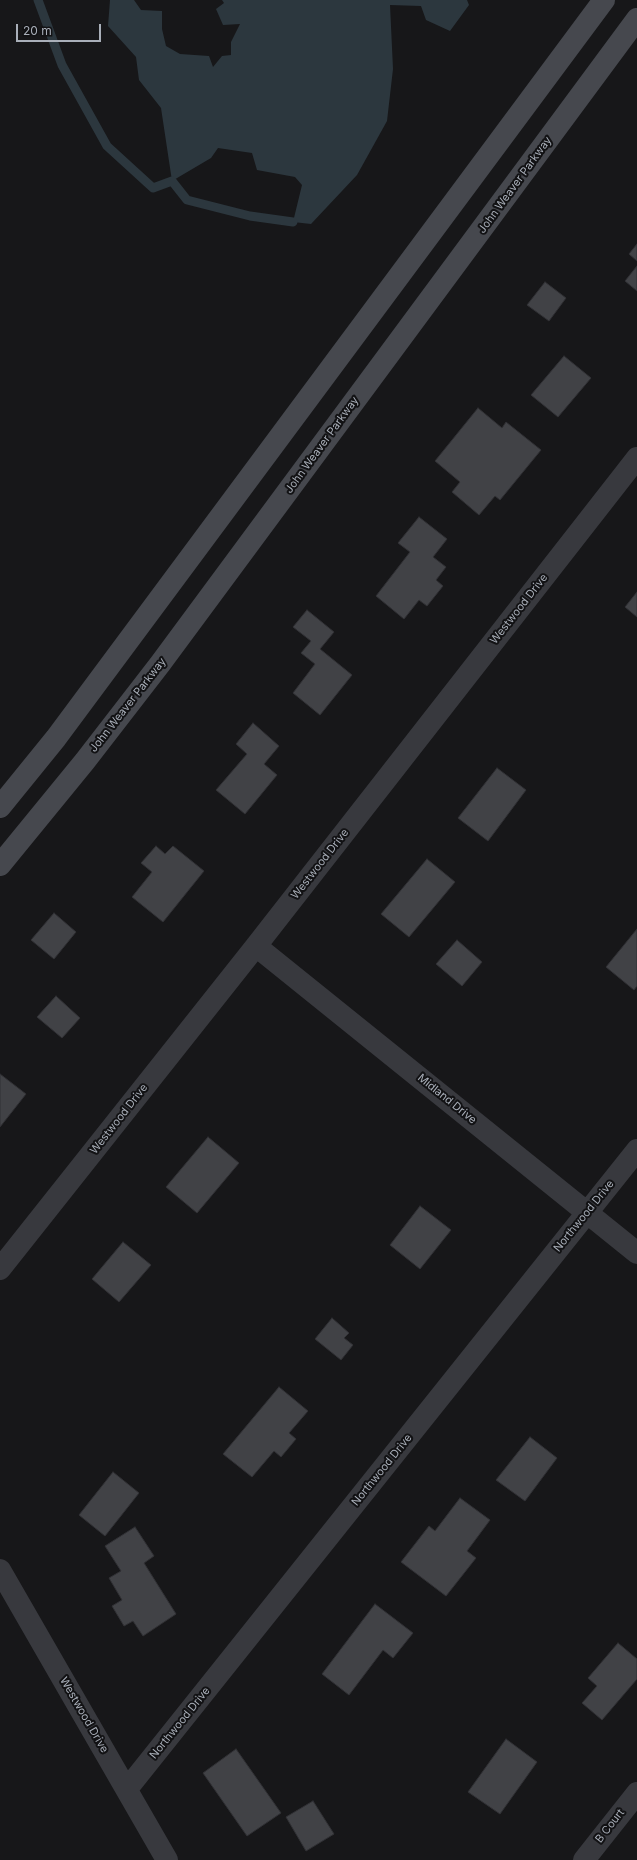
<!DOCTYPE html>
<html>
<head>
<meta charset="utf-8">
<style>
  body { margin:0 }
  #map { position:relative; width:637px; height:1860px; overflow:hidden; background:#171719; font-family:Inter,sans-serif }
  canvas { display:block }
  .scale { position:absolute; left:16px; top:24px; width:85px; height:18px; box-sizing:border-box; border:2px solid #a9afb9; border-top:0; padding-left:5px; font-size:12px; line-height:14px; white-space:nowrap; color:#a9afb9; -webkit-text-stroke:3px #121214; paint-order:stroke }
</style>
</head>
<body>
<div id="map">
<canvas width="637" height="1860"></canvas>
<div class="scale">20 m</div>
</div>
<script>
const g = document.querySelector('canvas').getContext('2d');
g.lineJoin = 'round';
function fill(path, color) { g.fillStyle = color; g.fill(path, 'evenodd'); }
const toPath = rows => new Path2D(rows.map(r => 'M' + r).join(''));
function strokePath(path, color, width, dash) { g.strokeStyle = color; g.lineWidth = width; g.lineCap = dash ? 'butt' : 'round'; g.setLineDash(dash || []); g.stroke(path); }
function write(font, color, halo, rows, align = 'center') {
  g.font = font + ' Inter,sans-serif'; g.lineWidth = 4; g.setLineDash([]); g.textBaseline = 'middle'; g.strokeStyle = halo; g.fillStyle = color; for (const [text, x, y, turn = 0] of rows) {
    g.save(); g.translate(x, y); g.rotate((+turn || 0) * Math.PI / 180); g.textAlign = isNaN(turn) ? turn : align; if (halo) g.strokeText(text, 0, 0); g.fillText(text, 0, 0); g.restore();
  }
}
const water = toPath([
  [110,0,134,0,141,10,162,11,162,29,166,46,180,54,209,56,213,67,222,56,231,55,231,42,240,24,223,25,216,9,224,3,222,0,467,0,469,5,450,31,426,20,421,6,390,5,393,69,387,121,357,175,311,224,293,222,302,185,295,177,257,170,252,153,218,148,211,158,172,181,161,108,139,80,136,57,108,26]
]);
const stream = toPath([
  [38,0,62,65,107,146,153,188,172,181,187,200,250,216,293,222]
]);
const building = toPath([
  [637,244,637,261,629,254,637,244],
  [637,266,637,291,625,281,637,266],
  [545,282,566,298,549,321,527,305,545,282],
  [564,356,591,378,558,417,531,395,564,356],
  [478,408,502,428,506,422,541,450,500,500,495,496,479,515,452,492,460,482,435,461,478,408],
  [419,517,447,539,433,557,446,567,436,580,443,586,427,606,419,600,404,619,376,596,410,552,398,543,419,517],
  [637,592,637,617,625,607,637,592],
  [307,610,334,632,320,649,352,675,320,715,293,693,315,664,301,653,311,641,293,627,307,610],
  [253,723,279,746,264,764,277,775,245,814,216,790,247,754,236,744,253,723],
  [497,768,526,790,488,841,458,818,497,768],
  [156,846,165,854,173,846,204,871,163,922,132,897,152,872,141,863,156,846],
  [427,859,455,882,409,937,381,914,427,859],
  [54,913,76,932,54,959,31,940,54,913],
  [637,929,637,986,634,990,606,967,637,929],
  [457,940,482,962,462,986,436,964,457,940],
  [56,996,80,1018,62,1038,37,1017,56,996],
  [0,1074,26,1094,0,1127,0,1074],
  [208,1137,239,1163,197,1213,166,1187,208,1137],
  [420,1206,451,1230,420,1269,390,1245,420,1206],
  [123,1242,151,1265,119,1302,92,1279,123,1242],
  [332,1318,349,1333,344,1338,353,1345,341,1360,315,1339,332,1318],
  [279,1387,308,1411,289,1433,296,1439,281,1457,274,1451,252,1477,223,1454,279,1387],
  [530,1437,557,1458,525,1501,496,1480,530,1437],
  [113,1472,139,1493,105,1536,79,1515,113,1472],
  [460,1498,490,1520,467,1551,476,1558,446,1596,401,1562,429,1526,435,1531,460,1498],
  [135,1527,154,1556,144,1563,176,1614,143,1636,133,1621,124,1626,112,1606,122,1600,109,1578,121,1571,105,1546,135,1527],
  [375,1604,413,1633,393,1658,383,1650,349,1695,322,1674,375,1604],
  [618,1643,637,1659,637,1679,602,1720,582,1703,597,1686,588,1678,618,1643],
  [506,1739,537,1762,500,1814,468,1792,506,1739],
  [236,1749,281,1813,247,1836,203,1773,236,1749],
  [313,1801,334,1834,306,1851,286,1817,313,1801]
]);
const street = toPath([
  [256,946,637,1253],
  [0,1269,256,946,637,458],
  [0,1570,167,1860],
  [127,1789,637,1150],
  [584,1860,637,1793]
]);
const secondary = toPath([
  [0,807,56,738,604,0],
  [0,865,85,761,160,664,637,19]
]);
const streetNames = [
  ["John Weaver Parkway",515,185,-54],
  ["John Weaver Parkway",322,445,-54],
  ["Westwood Drive",519,609,-52],
  ["John Weaver Parkway",128,705,-52],
  ["Westwood Drive",320,864,-52],
  ["Midland Drive",447,1099,39],
  ["Westwood Drive",119,1119,-52],
  ["Northwood Drive",584,1216,-51],
  ["Northwood Drive",382,1470,-51],
  ["Westwood Drive",84,1715,60],
  ["Northwood Drive",180,1723,-51],
  ["B Court",610,1826,-52]
];
fill(water, '#2c373e');
strokePath(stream, '#2c373e', 9);
fill(building, '#414246');
strokePath(building, '#313135', 1);
strokePath(street, '#38393e', 22);
strokePath(secondary, '#46484e', 22);
write('11px', '#a9afb9', '#121214', streetNames);
</script>
</body>
</html>
